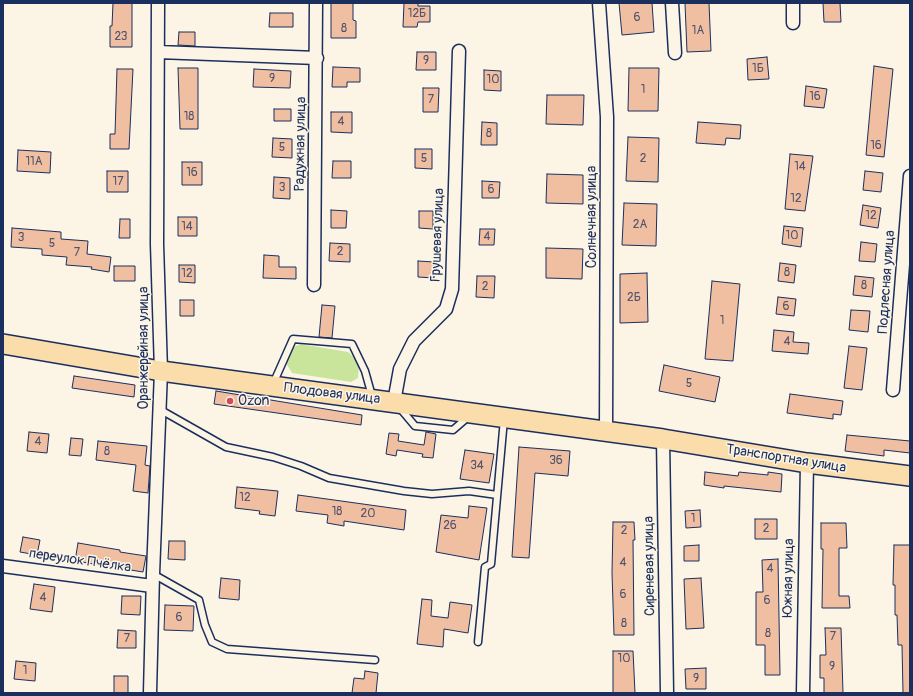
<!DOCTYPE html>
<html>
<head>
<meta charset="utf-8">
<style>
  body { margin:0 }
  #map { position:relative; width:913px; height:696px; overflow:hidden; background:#fcf5e5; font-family:Pangolin,sans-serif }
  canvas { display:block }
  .frame { position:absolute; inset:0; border:4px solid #1b2f5e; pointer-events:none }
</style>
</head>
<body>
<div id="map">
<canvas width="913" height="696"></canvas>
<div class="frame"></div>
</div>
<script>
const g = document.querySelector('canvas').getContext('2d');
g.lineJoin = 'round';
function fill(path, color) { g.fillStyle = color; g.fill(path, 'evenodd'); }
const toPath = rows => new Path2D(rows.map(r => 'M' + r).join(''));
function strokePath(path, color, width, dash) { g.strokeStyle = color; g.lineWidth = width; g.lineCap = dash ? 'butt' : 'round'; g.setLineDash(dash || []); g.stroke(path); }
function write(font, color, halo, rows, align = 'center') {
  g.font = font + ' Pangolin,sans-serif'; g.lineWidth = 3; g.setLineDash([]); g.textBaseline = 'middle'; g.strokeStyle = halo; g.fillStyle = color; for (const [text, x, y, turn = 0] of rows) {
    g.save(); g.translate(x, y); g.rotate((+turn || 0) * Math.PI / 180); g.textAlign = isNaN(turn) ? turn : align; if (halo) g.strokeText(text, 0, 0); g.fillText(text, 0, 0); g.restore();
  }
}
const green = toPath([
  [300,344,348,352,356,359,359,365,358,378,351,382,292,373,286,363,290,349]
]);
const building = toPath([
  [113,3,132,3,132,47,110,47,110,26,112,26,113,3],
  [331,3,353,3,353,20,356,21,356,38,331,38,331,3],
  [404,3,418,3,418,6,430,6,430,22,418,22,417,27,403,27,404,3],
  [619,3,652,3,654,32,622,35,619,3],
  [685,3,709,3,711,51,687,52,685,3],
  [823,3,840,3,841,22,824,22,823,3],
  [270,13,293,13,293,27,269,27,270,13],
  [179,32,195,32,195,46,178,45,179,32],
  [417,52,436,52,436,70,416,70,417,52],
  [767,57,769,79,748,80,747,59,767,57],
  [874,66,893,69,884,157,866,155,874,66],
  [333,67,360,68,360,82,347,82,347,87,332,87,333,67],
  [178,68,198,68,198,129,180,129,178,68],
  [629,68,659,68,658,111,628,111,629,68],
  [117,69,133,69,129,149,110,149,110,134,115,134,117,69],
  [254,69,291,71,290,88,253,87,254,69],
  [484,70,501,71,501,91,484,90,484,70],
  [806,86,827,89,824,108,804,106,806,86],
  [423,88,439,88,438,112,423,112,423,88],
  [547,95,584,95,583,125,546,124,547,95],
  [274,109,291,109,291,121,274,121,274,109],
  [331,112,352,112,352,133,331,132,331,112],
  [482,122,497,123,497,145,481,145,482,122],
  [698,122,741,125,740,139,726,138,725,145,696,143,698,122],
  [628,137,659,138,658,182,626,181,628,137],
  [273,138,292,139,292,158,272,157,273,138],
  [415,149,432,149,432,169,415,168,415,149],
  [18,150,51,152,50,173,17,171,18,150],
  [790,154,813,156,805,211,785,209,790,154],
  [333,161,351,161,351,178,332,178,333,161],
  [182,162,202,162,202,185,182,185,182,162],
  [107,171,128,171,128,192,107,192,107,171],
  [865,171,883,173,881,192,863,190,865,171],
  [547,174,583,175,583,204,546,203,547,174],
  [274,177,290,178,290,199,273,198,274,177],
  [482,181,500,182,499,198,482,198,482,181],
  [624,203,657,204,656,246,622,245,624,203],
  [863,205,881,208,878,228,860,225,863,205],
  [331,210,347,211,346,228,331,228,331,210],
  [419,211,433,211,433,229,419,228,419,211],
  [178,217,197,217,197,236,178,236,178,217],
  [120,219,130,219,130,238,119,238,120,219],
  [784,226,803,228,801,247,782,244,784,226],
  [12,228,61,232,61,239,88,241,87,254,111,257,109,272,91,269,92,267,66,265,67,257,42,255,42,249,11,247,12,228],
  [480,229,495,229,494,245,479,245,480,229],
  [861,242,877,244,875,262,859,261,861,242],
  [330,243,350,244,350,262,329,261,330,243],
  [546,248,583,249,582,279,546,278,546,248],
  [264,255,279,256,279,267,296,267,296,279,263,278,264,255],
  [418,261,434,262,434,278,418,277,418,261],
  [780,263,796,265,794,283,778,281,780,263],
  [179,265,195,265,195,283,179,282,179,265],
  [114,266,135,266,135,281,114,281,114,266],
  [647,273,648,322,620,323,620,274,647,273],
  [477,276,495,276,494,298,476,297,477,276],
  [855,276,874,278,872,297,853,295,855,276],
  [712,281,740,284,733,361,705,359,712,281],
  [778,297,796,299,794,316,776,314,778,297],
  [180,300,194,300,194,316,180,316,180,300],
  [322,305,335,306,332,338,319,337,322,305],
  [851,310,870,311,868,332,849,330,851,310],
  [774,330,794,332,793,342,809,343,808,354,772,351,774,330],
  [849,346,867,348,862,390,844,388,849,346],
  [664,365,720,377,715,402,659,391,664,365],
  [74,376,135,385,134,397,72,388,74,376],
  [216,391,362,415,361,425,214,404,216,391],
  [790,394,843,401,841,415,833,414,833,419,787,413,790,394],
  [29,432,49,434,47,453,27,451,29,432],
  [426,432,436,434,433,458,422,457,423,454,397,450,396,456,386,454,389,433,399,434,398,441,424,445,426,432],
  [847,435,910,441,910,453,884,450,884,456,845,451,847,435],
  [71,438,83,439,81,456,69,455,71,438],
  [98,441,147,446,145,465,150,466,148,493,133,491,136,465,96,460,98,441],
  [519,447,570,451,568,476,535,473,529,558,512,557,519,447],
  [465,450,494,454,489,483,460,479,465,450],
  [705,472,738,476,739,472,768,475,768,472,782,474,781,492,724,486,724,488,704,485,705,472],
  [237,487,278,491,275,516,259,514,260,511,235,508,237,487],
  [298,495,406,510,404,530,344,521,344,526,327,523,328,515,296,511,298,495],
  [469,506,487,508,479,560,436,552,441,515,468,518,469,506],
  [700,510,701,527,686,528,685,511,700,510],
  [755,519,777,519,777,539,755,539,755,519],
  [613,522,634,522,635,540,633,540,634,635,614,635,612,573,613,522],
  [821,523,846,523,847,548,839,548,839,596,849,596,850,608,822,608,823,549,821,549,821,523],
  [23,537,40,540,37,555,20,552,23,537],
  [169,541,185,541,185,560,168,559,169,541],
  [78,543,120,550,120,552,146,556,143,572,75,561,78,543],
  [699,545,699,561,684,561,684,546,699,545],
  [894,545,910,545,910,693,903,693,902,645,898,645,897,615,895,615,895,585,893,585,894,545],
  [778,559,780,675,765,675,765,645,756,645,756,592,763,592,762,560,778,559],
  [221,578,240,580,239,600,219,598,221,578],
  [701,578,704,628,686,629,684,579,701,578],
  [34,584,55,587,52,612,30,609,34,584],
  [122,596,141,596,140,615,121,614,122,596],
  [422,599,432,600,431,616,448,618,450,602,472,605,468,633,444,629,443,647,417,644,422,599],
  [165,605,194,606,193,631,164,630,165,605],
  [825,628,841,628,843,693,824,693,824,678,820,678,820,655,826,655,825,628],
  [118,630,136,631,136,648,117,648,118,630],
  [613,651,633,651,635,693,613,693,613,651],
  [16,661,36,663,35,681,14,679,16,661],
  [706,668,706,689,686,689,685,669,706,668],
  [365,671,378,673,376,693,352,693,354,678,364,679,365,671],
  [114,676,128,676,128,693,114,693,114,676]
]);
const service = toPath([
  [273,384,293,339,352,344,365,371,372,396],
  [399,407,415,426,453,430,468,417],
  [159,409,226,447,273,457,301,466,329,478,404,491,432,494,469,491,497,495],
  [153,574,199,600,205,625,212,642,227,649,375,660],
  [478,642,485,567,491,564,504,419]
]);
const minor = toPath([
  [599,3,607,117,606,431],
  [672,3,675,53],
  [793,3,793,23],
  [158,52,317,58],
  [314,285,316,3],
  [893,390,910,176],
  [394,402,400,369,414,341,446,309,452,289,459,51],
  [663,439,667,693],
  [3,566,152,586],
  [150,693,153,574,161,371,157,244,158,3],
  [803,693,807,463]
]);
const primary = toPath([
  [3,344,161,371,663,439,807,463,910,476]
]);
const markers = [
  [230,401,4,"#d1495b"]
];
const numberNames = [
  ["12Б",417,14],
  ["6",637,18],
  ["8",344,29],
  ["1А",698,31],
  ["23",121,37],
  ["9",426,61],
  ["1Б",758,69],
  ["9",272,79],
  ["10",493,80],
  ["1",643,90],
  ["16",815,97],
  ["7",431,100],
  ["18",189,117],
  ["4",341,122],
  ["8",489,134],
  ["16",876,146],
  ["5",282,148],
  ["5",424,159],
  ["2",643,159],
  ["11А",34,162],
  ["14",800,167],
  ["16",192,173],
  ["17",118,182],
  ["3",282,188],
  ["6",491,190],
  ["12",796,199],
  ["12",871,216],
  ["2А",640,225],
  ["14",187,227],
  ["10",792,236],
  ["4",487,237],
  ["3",21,238],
  ["5",52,244],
  ["2",340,252],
  ["7",77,253],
  ["8",787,273],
  ["12",187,274],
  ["8",864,286],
  ["2",485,287],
  ["2Б",634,298],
  ["6",786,307],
  ["1",722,321],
  ["4",787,342],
  ["5",689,384],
  ["4",38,442],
  ["8",107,452],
  ["36",556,461],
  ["34",477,466],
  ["12",245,498],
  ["18",337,512],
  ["20",368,514],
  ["1",693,519],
  ["26",450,526],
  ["2",766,529],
  ["2",624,531],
  ["4",623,563],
  ["4",770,569],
  ["6",623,595],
  ["4",43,598],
  ["6",767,601],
  ["6",179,618],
  ["8",624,624],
  ["8",768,634],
  ["7",833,637],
  ["7",127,639],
  ["10",624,659],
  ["9",832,667],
  ["1",25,671],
  ["9",696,679]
];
const streetNames = [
  ["Радужная улица",301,144,-89],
  ["Солнечная улица",592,217,-90],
  ["Грушевая улица",438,235,-88],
  ["Подлесная улица",887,282,-86],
  ["Оранжерейная улица",144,348,-90],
  ["Плодовая улица",332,394,7],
  ["Транспортная улица",786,459,9],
  ["переулок Пчёлка",80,561,8],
  ["Сиреневая улица",650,566,-91],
  ["Южная улица",789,578,-89]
];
const poiNames = [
  ["Ozon",238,401]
];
fill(green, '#c9e59c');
fill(building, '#f0bea0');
strokePath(building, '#1b2f5e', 1);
strokePath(service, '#1b2f5e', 9);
strokePath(minor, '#1b2f5e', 15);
strokePath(primary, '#1b2f5e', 22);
strokePath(service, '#fcf5e5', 6);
strokePath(minor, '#fcf5e5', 12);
strokePath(primary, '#faddab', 19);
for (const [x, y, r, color] of markers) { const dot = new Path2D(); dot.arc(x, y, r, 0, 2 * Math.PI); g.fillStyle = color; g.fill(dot); strokePath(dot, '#fcf5e5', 1.5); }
write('12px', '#50536e', null, numberNames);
write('14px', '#1b2f5e', '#fcf5e5', streetNames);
write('14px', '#1b2f5e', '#fcf5e5', poiNames, 'left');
</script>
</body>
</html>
